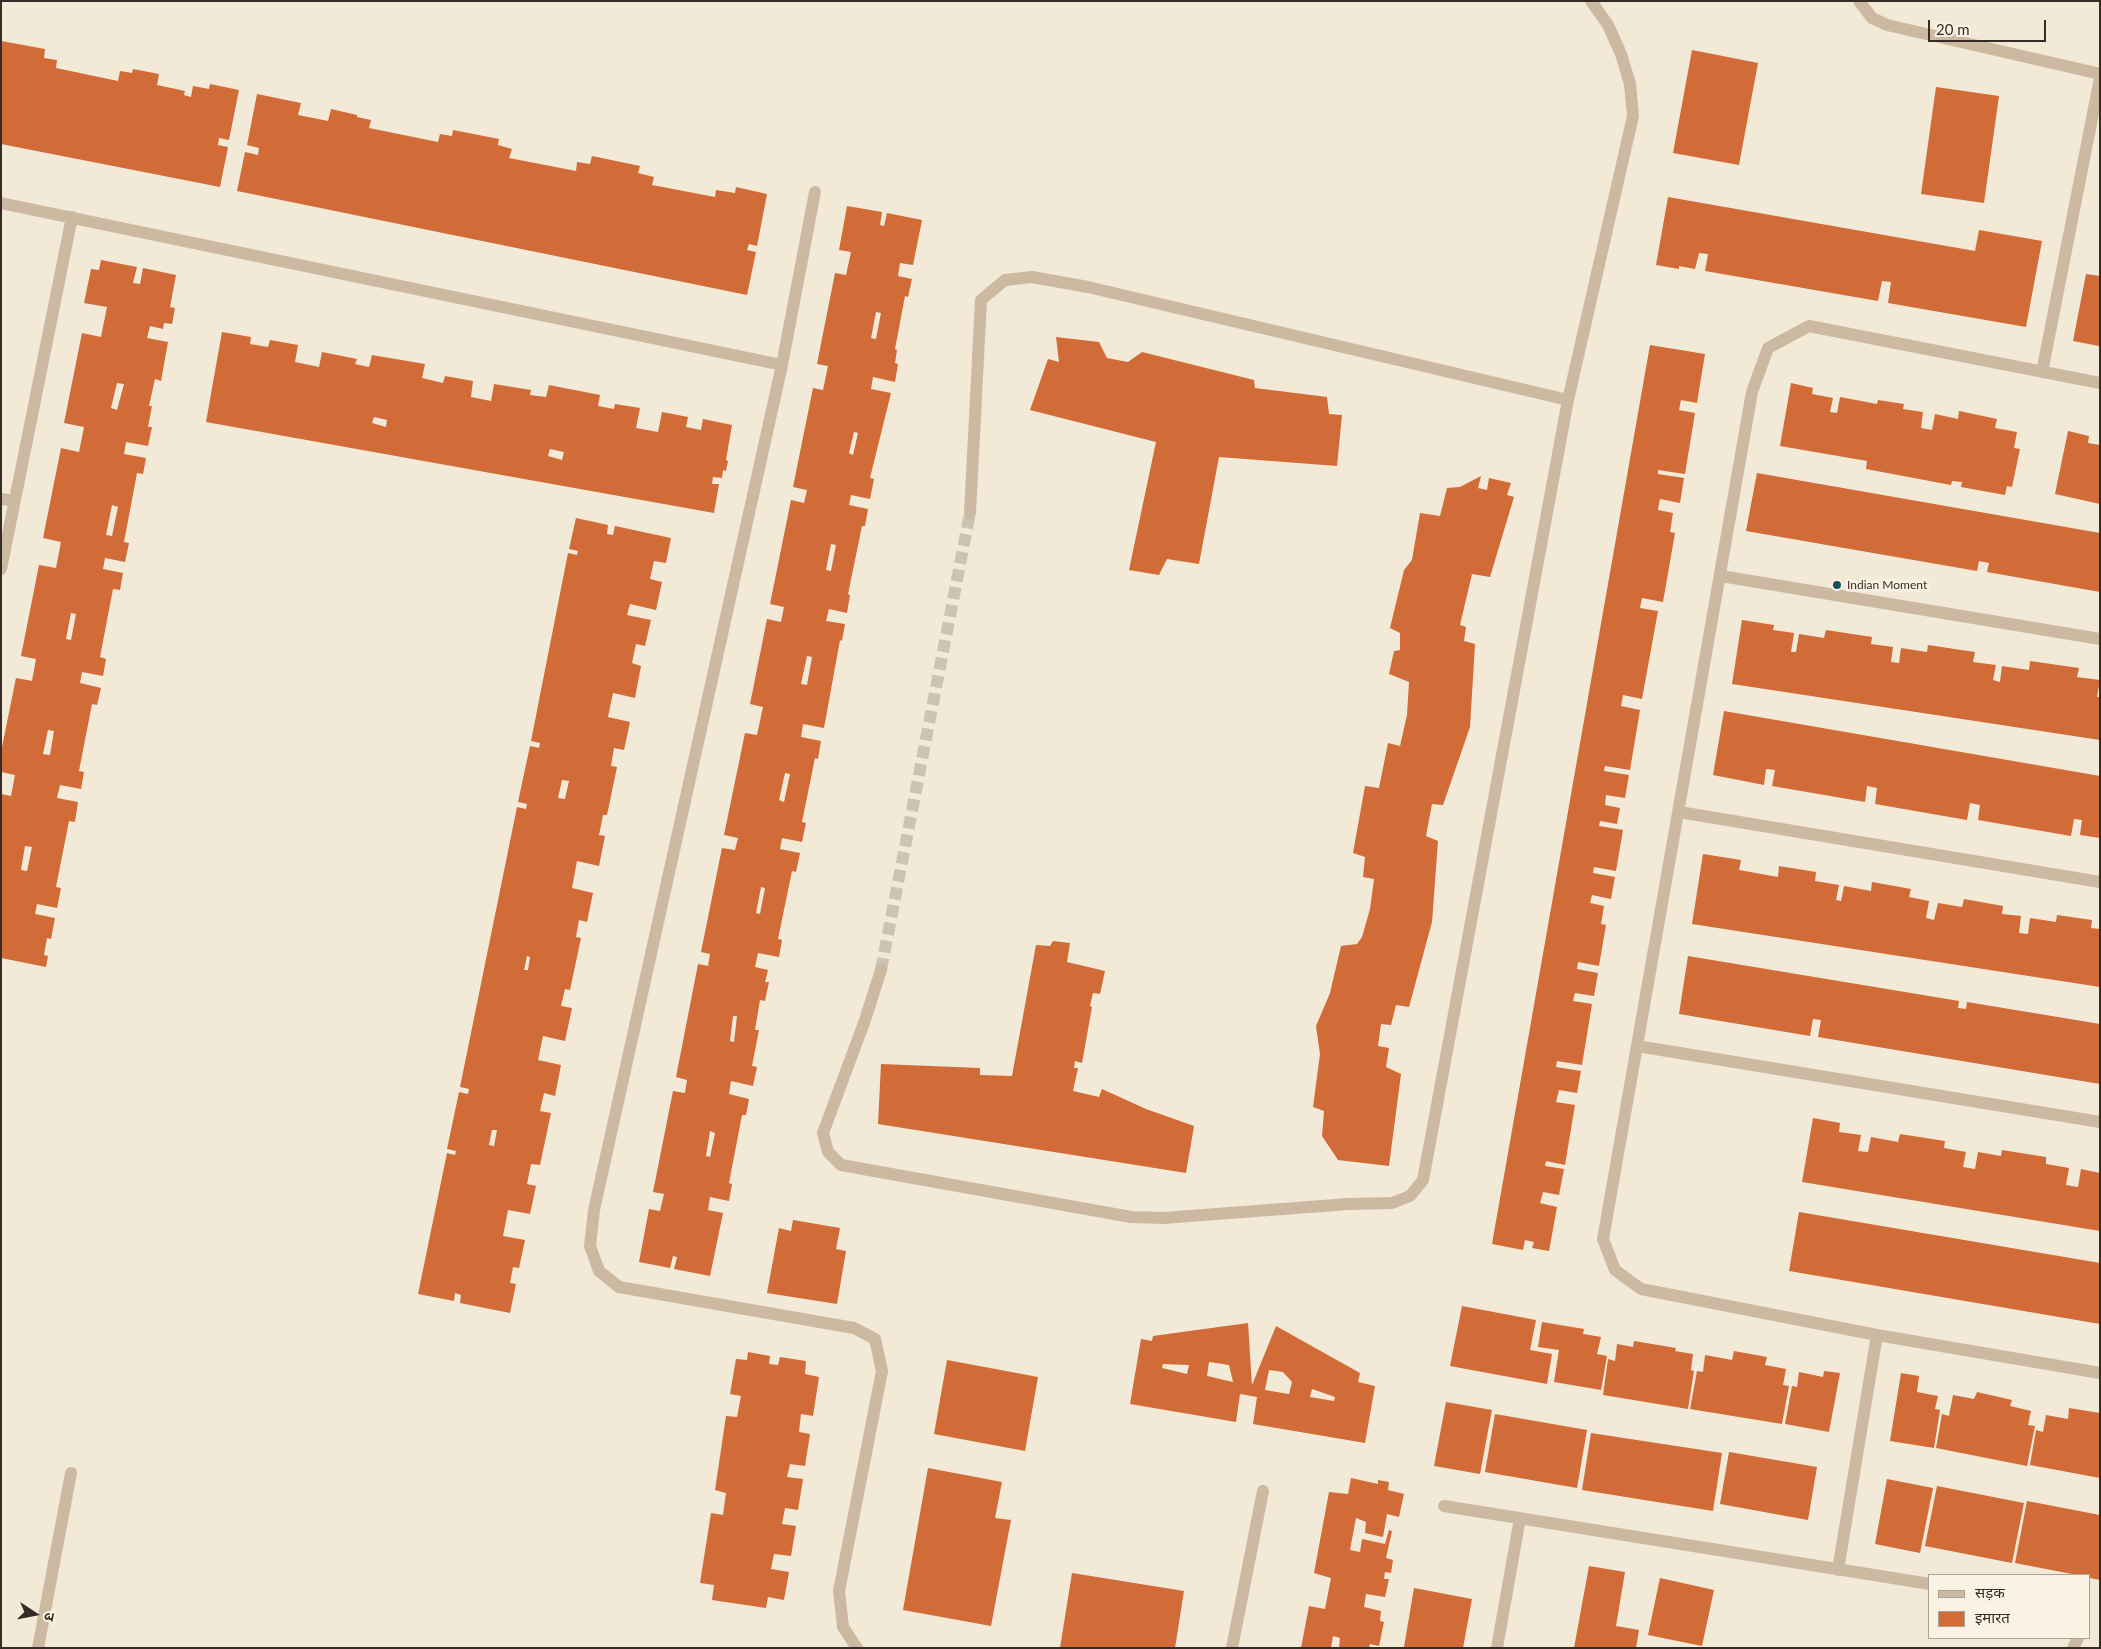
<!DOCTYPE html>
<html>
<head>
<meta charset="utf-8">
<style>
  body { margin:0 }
  #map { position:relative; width:2101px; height:1649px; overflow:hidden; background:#f3e9d7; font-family:Lato,"Noto Sans Devanagari",sans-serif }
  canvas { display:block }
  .frame { position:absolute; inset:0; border:2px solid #362c25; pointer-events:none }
  .legend { position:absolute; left:1928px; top:1574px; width:162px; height:65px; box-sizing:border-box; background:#fbf2e4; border:1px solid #aca398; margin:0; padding:6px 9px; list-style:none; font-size:15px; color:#362c25 }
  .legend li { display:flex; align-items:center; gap:10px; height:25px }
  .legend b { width:25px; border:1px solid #aca398 }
  .north { position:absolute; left:10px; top:1589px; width:50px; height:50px; -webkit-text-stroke:4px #fbf2e4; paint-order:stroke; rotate:101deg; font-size:14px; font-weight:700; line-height:20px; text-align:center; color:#362c25 }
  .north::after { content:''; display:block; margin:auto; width:18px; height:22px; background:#362c25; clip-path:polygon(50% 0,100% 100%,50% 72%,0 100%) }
  .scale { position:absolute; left:1928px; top:20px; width:118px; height:22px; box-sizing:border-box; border:2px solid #362c25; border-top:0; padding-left:6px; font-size:15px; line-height:18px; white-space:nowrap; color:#362c25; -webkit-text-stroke:4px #fbf2e4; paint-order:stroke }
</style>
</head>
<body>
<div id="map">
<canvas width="2101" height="1649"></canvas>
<div class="frame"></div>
<ul class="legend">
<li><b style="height:6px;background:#ccb9a2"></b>सड़क</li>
<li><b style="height:14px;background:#d16b38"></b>इमारत</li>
</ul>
<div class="north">उ</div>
<div class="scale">20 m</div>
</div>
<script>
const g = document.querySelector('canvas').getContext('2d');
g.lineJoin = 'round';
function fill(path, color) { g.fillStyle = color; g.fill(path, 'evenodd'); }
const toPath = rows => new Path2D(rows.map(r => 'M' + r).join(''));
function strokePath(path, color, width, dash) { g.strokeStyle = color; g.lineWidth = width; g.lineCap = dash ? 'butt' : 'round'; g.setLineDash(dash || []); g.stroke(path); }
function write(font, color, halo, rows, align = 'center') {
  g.font = font + ' Lato,sans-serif'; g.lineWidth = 5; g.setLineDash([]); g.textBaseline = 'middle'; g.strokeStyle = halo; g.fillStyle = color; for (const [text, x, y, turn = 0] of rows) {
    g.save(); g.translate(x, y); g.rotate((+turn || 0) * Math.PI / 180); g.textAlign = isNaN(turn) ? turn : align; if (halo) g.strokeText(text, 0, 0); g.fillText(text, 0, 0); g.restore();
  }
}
const building = toPath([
  [1,41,45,49,44,58,57,60,56,68,118,81,120,71,132,73,133,69,159,74,157,85,185,91,184,95,191,97,193,86,209,89,210,84,239,90,229,140,219,138,218,145,228,147,220,187,1,144],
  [1692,50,1758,63,1739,165,1673,153],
  [1936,87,1999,96,1984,203,1921,194],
  [257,94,301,103,298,115,328,121,331,109,357,115,357,117,371,120,369,128,438,142,440,134,452,136,453,130,499,139,498,145,512,149,509,158,576,171,577,162,590,164,592,156,640,166,638,173,654,177,652,185,715,197,716,190,735,193,736,187,767,194,757,246,749,244,747,250,756,252,747,295,237,191,245,152,258,155,259,148,247,145],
  [1668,197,1975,251,1979,230,2042,241,2026,327,1888,303,1891,282,1882,281,1878,301,1705,271,1708,254,1699,253,1695,269,1679,266,1679,269,1656,265],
  [847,206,882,212,880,225,884,226,887,213,922,220,913,265,900,263,898,276,912,279,908,297,905,296,895,349,897,350,895,363,898,364,895,382,873,377,871,389,891,393,870,478,874,479,870,499,851,495,849,505,868,509,865,526,862,526,848,594,850,595,847,613,829,609,826,621,845,624,842,641,840,640,824,728,803,724,801,737,821,741,818,759,815,758,802,822,806,823,802,842,782,838,780,849,800,853,796,872,792,871,778,939,782,940,779,957,758,953,755,967,768,970,765,982,769,982,765,1001,760,1000,755,1030,759,1030,752,1066,757,1067,753,1086,731,1081,729,1094,749,1099,746,1115,742,1115,729,1183,732,1184,729,1201,710,1197,708,1210,723,1213,710,1276,674,1269,677,1257,673,1256,670,1268,639,1262,649,1209,660,1211,664,1194,653,1192,673,1091,685,1093,687,1080,676,1077,698,964,708,966,710,954,701,952,722,848,735,850,738,838,724,835,745,733,757,735,763,707,750,704,767,619,781,622,784,607,770,604,791,500,804,503,807,490,793,487,813,388,823,390,828,366,817,364,835,273,846,275,851,252,839,250],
  [876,312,881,313,876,339,871,338],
  [854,432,858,433,853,455,849,453],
  [831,544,836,545,831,571,826,570],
  [807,656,812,657,807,685,801,684],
  [785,773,790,774,784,802,779,800],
  [761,887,765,888,760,914,756,913],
  [733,1016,737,1016,734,1042,730,1041],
  [710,1131,715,1133,710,1157,706,1156],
  [101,260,137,267,133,283,140,284,143,268,176,275,170,307,175,308,172,324,164,323,163,329,150,326,147,338,168,342,161,381,155,379,149,406,152,406,148,427,152,427,148,446,126,442,124,454,146,458,143,474,137,473,124,542,129,543,125,562,105,558,103,569,123,573,120,590,113,589,100,657,106,659,103,676,82,672,80,683,101,688,97,705,92,704,79,771,84,772,81,789,60,785,57,798,78,802,75,822,69,821,56,887,61,888,57,908,37,904,35,914,55,918,51,939,47,938,44,955,48,956,46,967,1,958,1,794,11,796,15,775,1,772,1,752,16,678,32,681,36,659,21,656,39,565,56,568,61,542,43,538,61,448,79,452,84,427,64,423,82,333,101,337,107,307,84,303,91,269,99,270],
  [117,383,124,384,117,410,111,408],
  [112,505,118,507,112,536,106,535],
  [71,613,76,614,71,640,66,639],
  [48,730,54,731,50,755,43,754],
  [25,846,32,847,27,871,21,870],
  [2086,274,2100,276,2099,346,2073,341],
  [222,332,251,337,250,344,268,347,270,340,298,345,295,362,319,367,322,352,357,359,355,364,369,367,372,355,425,364,422,378,443,383,445,376,473,381,471,397,491,401,494,384,531,390,530,395,546,397,549,385,600,395,598,406,614,409,615,404,640,408,636,428,658,432,662,412,688,417,686,427,701,430,703,419,732,425,726,460,728,461,726,471,723,470,722,478,713,477,712,484,719,484,714,513,206,422],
  [374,417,387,420,386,427,372,423],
  [550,449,564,452,562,460,548,456],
  [1056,337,1099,342,1107,358,1128,362,1142,352,1254,380,1255,388,1327,397,1329,414,1342,415,1337,466,1219,457,1199,564,1167,559,1159,575,1129,570,1156,442,1030,410,1048,359,1059,362],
  [1650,345,1705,354,1697,403,1681,400,1679,410,1695,413,1685,474,1658,470,1658,474,1684,478,1680,503,1660,499,1658,510,1673,513,1670,532,1675,533,1663,602,1642,598,1640,608,1658,611,1642,699,1623,695,1621,706,1640,710,1630,770,1605,766,1604,771,1629,775,1625,798,1606,795,1605,805,1620,808,1617,824,1600,821,1599,826,1623,830,1616,871,1594,867,1593,873,1615,877,1611,899,1592,895,1590,903,1604,906,1601,924,1606,925,1599,966,1578,962,1577,969,1598,973,1594,996,1575,993,1573,1001,1592,1004,1582,1065,1557,1061,1556,1067,1581,1071,1577,1093,1559,1090,1556,1102,1575,1105,1565,1165,1546,1161,1545,1166,1564,1169,1559,1195,1543,1192,1540,1203,1557,1207,1549,1251,1532,1248,1534,1242,1525,1240,1523,1250,1492,1244],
  [1791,383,1813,388,1812,394,1833,398,1830,412,1837,413,1840,397,1877,404,1878,400,1904,404,1903,409,1923,412,1921,428,1932,430,1935,414,1958,419,1959,411,1997,419,1995,428,2017,432,2014,448,2020,449,2012,487,2007,486,2005,495,1961,487,1962,482,1952,481,1951,485,1866,469,1867,461,1780,446],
  [2068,431,2089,436,2088,443,2100,445,2100,504,2055,494],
  [1757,473,2100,533,2100,592,1987,572,1989,563,1979,561,1977,571,1746,531],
  [1481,476,1478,488,1487,490,1489,478,1511,483,1507,495,1514,497,1490,577,1472,574,1460,625,1466,627,1464,641,1475,644,1470,727,1443,805,1432,804,1426,836,1438,841,1432,922,1409,1007,1396,1005,1391,1025,1381,1024,1378,1046,1389,1048,1386,1067,1401,1074,1389,1166,1338,1160,1322,1136,1324,1111,1313,1107,1320,1054,1316,1026,1330,993,1341,946,1357,944,1362,937,1370,909,1374,879,1363,877,1365,857,1353,853,1365,786,1379,788,1388,743,1400,746,1407,715,1409,682,1389,674,1394,651,1400,650,1400,633,1390,628,1404,570,1412,560,1420,513,1440,516,1447,488,1460,487],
  [576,518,608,525,607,534,613,535,615,526,671,538,666,563,654,561,650,579,662,582,656,610,630,604,627,615,651,620,645,646,636,644,632,663,641,666,635,698,613,693,608,717,630,722,624,750,614,748,611,766,617,767,607,815,603,815,599,835,605,836,599,866,577,861,572,888,593,893,587,922,579,920,576,937,581,938,570,990,565,989,561,1006,572,1008,565,1041,543,1036,538,1060,561,1065,555,1096,544,1093,540,1111,551,1113,540,1165,531,1164,527,1184,536,1186,530,1214,508,1210,503,1236,525,1240,519,1268,513,1267,510,1283,516,1284,510,1313,460,1303,461,1295,455,1293,454,1301,418,1294,447,1153,455,1155,456,1151,447,1149,459,1092,468,1094,469,1089,460,1087,517,807,526,809,527,804,518,802,530,746,539,748,540,743,531,741,568,553,577,555,578,551,569,549],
  [562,780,569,781,565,799,558,798],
  [527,956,530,957,528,970,524,970],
  [492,1130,497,1130,494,1146,489,1145],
  [1742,620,1774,625,1773,630,1794,633,1791,652,1796,652,1799,634,1824,638,1826,630,1872,637,1871,644,1893,647,1891,662,1899,663,1901,648,1927,652,1928,645,1975,652,1973,662,1996,665,1993,680,2000,682,2002,666,2029,670,2030,661,2079,668,2077,677,2100,680,2097,697,2100,697,2100,740,1732,684],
  [1724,711,2100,776,2100,838,2080,835,2082,820,2074,819,2071,836,1978,820,1980,805,1970,803,1967,820,1875,804,1877,788,1867,786,1865,802,1772,786,1775,770,1766,769,1764,785,1713,775],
  [1703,854,1741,860,1739,870,1778,877,1779,866,1816,872,1815,881,1839,885,1836,900,1841,901,1844,886,1871,891,1872,882,1911,889,1909,897,1929,901,1926,918,1934,920,1938,903,1962,907,1964,899,2003,906,2002,914,2021,916,2019,933,2028,934,2030,918,2056,922,2057,915,2092,920,2091,928,2100,929,2100,987,1692,924],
  [1053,941,1070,943,1067,962,1105,971,1100,994,1093,993,1090,1006,1092,1007,1082,1063,1075,1061,1074,1068,1078,1068,1073,1091,1099,1097,1102,1089,1146,1109,1194,1126,1186,1173,878,1124,881,1064,980,1068,980,1075,1012,1076,1036,945,1050,946],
  [1688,956,1959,1001,1958,1008,1966,1009,1967,1002,2100,1024,2100,1084,1818,1037,1821,1020,1813,1019,1810,1036,1679,1014],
  [1813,1118,1840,1123,1839,1132,1861,1135,1858,1151,1868,1152,1871,1137,1898,1142,1900,1134,1945,1141,1944,1148,1966,1152,1963,1167,1975,1169,1978,1152,2001,1156,2002,1150,2046,1157,2046,1164,2069,1168,2066,1185,2078,1187,2081,1169,2100,1173,2100,1231,1802,1182],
  [1799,1212,2100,1263,2100,1324,1789,1271],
  [793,1220,840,1228,836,1249,846,1251,837,1304,767,1293,779,1228,791,1231],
  [1462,1306,1536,1320,1530,1350,1552,1354,1547,1384,1450,1366],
  [1542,1322,1584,1329,1583,1334,1601,1337,1597,1354,1607,1356,1601,1390,1554,1382,1559,1350,1538,1347],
  [1248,1323,1252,1385,1276,1326,1360,1373,1358,1382,1375,1386,1365,1443,1253,1424,1257,1397,1240,1394,1236,1422,1130,1404,1141,1339,1152,1341,1153,1336],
  [1209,1362,1229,1365,1233,1382,1207,1376],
  [1163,1364,1189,1365,1187,1374,1162,1368],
  [1269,1370,1283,1372,1292,1382,1289,1394,1265,1390],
  [1312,1389,1335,1397,1334,1401,1310,1397],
  [1634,1341,1676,1348,1675,1351,1693,1354,1691,1370,1694,1371,1688,1409,1603,1395,1608,1359,1615,1361,1617,1344,1633,1347],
  [1734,1351,1767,1357,1765,1365,1786,1369,1783,1385,1789,1386,1782,1424,1690,1409,1697,1371,1703,1372,1705,1355,1732,1360],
  [748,1352,770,1356,769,1364,778,1365,780,1357,806,1361,805,1374,819,1377,813,1416,801,1414,799,1432,810,1434,805,1466,790,1464,787,1477,803,1479,798,1510,785,1508,782,1524,796,1526,791,1556,774,1554,771,1569,789,1572,784,1600,768,1597,766,1608,712,1600,714,1585,700,1583,711,1513,723,1515,726,1493,715,1490,726,1416,737,1417,741,1396,730,1394,736,1359,747,1360],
  [947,1360,1038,1377,1025,1451,934,1434],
  [1824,1371,1840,1373,1829,1432,1785,1424,1792,1386,1797,1387,1799,1372,1823,1377],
  [1901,1373,1919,1376,1917,1392,1938,1396,1935,1409,1940,1410,1934,1448,1890,1441],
  [1977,1392,2012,1400,2010,1406,2031,1411,2028,1425,2035,1426,2027,1466,1936,1448,1942,1414,1949,1416,1953,1395,1974,1399],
  [1446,1402,1492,1410,1480,1474,1434,1466],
  [2069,1408,2100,1413,2100,1478,2030,1465,2036,1430,2043,1432,2046,1415,2068,1419],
  [1495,1414,1587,1430,1577,1488,1485,1472],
  [1591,1433,1722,1453,1713,1511,1582,1490],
  [1729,1452,1817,1467,1808,1520,1720,1504],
  [928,1468,1002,1482,995,1518,1011,1520,991,1626,903,1610],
  [1351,1478,1378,1484,1378,1480,1389,1482,1388,1490,1404,1494,1399,1517,1387,1514,1383,1537,1365,1533,1366,1522,1356,1518,1350,1550,1360,1552,1362,1539,1385,1544,1389,1530,1392,1531,1386,1558,1393,1560,1391,1573,1385,1572,1384,1579,1389,1579,1385,1597,1366,1594,1364,1607,1381,1611,1380,1621,1384,1622,1379,1646,1370,1644,1369,1648,1339,1648,1340,1638,1333,1636,1331,1648,1301,1648,1309,1606,1325,1609,1331,1578,1314,1573,1329,1492,1348,1494],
  [1887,1479,1933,1488,1920,1553,1875,1544],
  [1937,1486,2024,1503,2012,1563,1925,1546],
  [2027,1501,2100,1515,2100,1580,2090,1578,2090,1575,2077,1575,2015,1563],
  [1589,1566,1625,1572,1616,1626,1639,1630,1636,1648,1574,1648],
  [1072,1573,1184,1591,1175,1648,1060,1648],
  [1660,1578,1714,1590,1702,1646,1648,1635],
  [1414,1588,1472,1599,1463,1648,1404,1647]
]);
const streetTunnel = toPath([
  [881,970,970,513]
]);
const lane = toPath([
  [815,192,782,365,594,1210,590,1246,599,1271,619,1287,854,1328,875,1339,882,1371,839,1591,843,1627,857,1648],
  [1,203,782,365],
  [1,499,15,501],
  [1,569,72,217],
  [38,1648,71,1473],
  [1232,1648,1263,1491]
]);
const street = toPath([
  [1859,1,1872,18,1887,25,2100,74],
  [2042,372,2100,78],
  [2100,383,1809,326,1768,348,1752,392,1603,1239,1615,1270,1641,1289,1877,1335,2100,1373],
  [970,513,981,300,1005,280,1032,277,1088,287,1568,400],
  [1721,576,2100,639],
  [1679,812,2100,882],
  [881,970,865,1020,823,1133,828,1152,841,1165,1131,1217,1163,1218,1349,1204,1392,1203,1410,1196,1423,1180,1568,400,1633,116,1630,84,1621,54,1608,25,1591,1],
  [1637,1046,2100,1122],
  [1444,1506,1930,1584],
  [1838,1570,1877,1335],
  [1497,1648,1520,1518],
  [2073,1648,2078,1638]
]);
const markers = [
  [1837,585,5,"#17505b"]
];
const poiNames = [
  ["Indian Moment",1847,585]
];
fill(building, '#d16b38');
strokePath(streetTunnel, '#cdc3b3', 12, [12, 6]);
strokePath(lane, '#ccb9a2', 12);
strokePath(street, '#ccb9a2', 12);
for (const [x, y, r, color] of markers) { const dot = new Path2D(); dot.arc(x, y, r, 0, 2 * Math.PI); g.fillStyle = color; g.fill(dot); strokePath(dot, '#fbf2e4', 2); }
write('12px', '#362c25', '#fbf2e4', poiNames, 'left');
</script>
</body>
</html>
